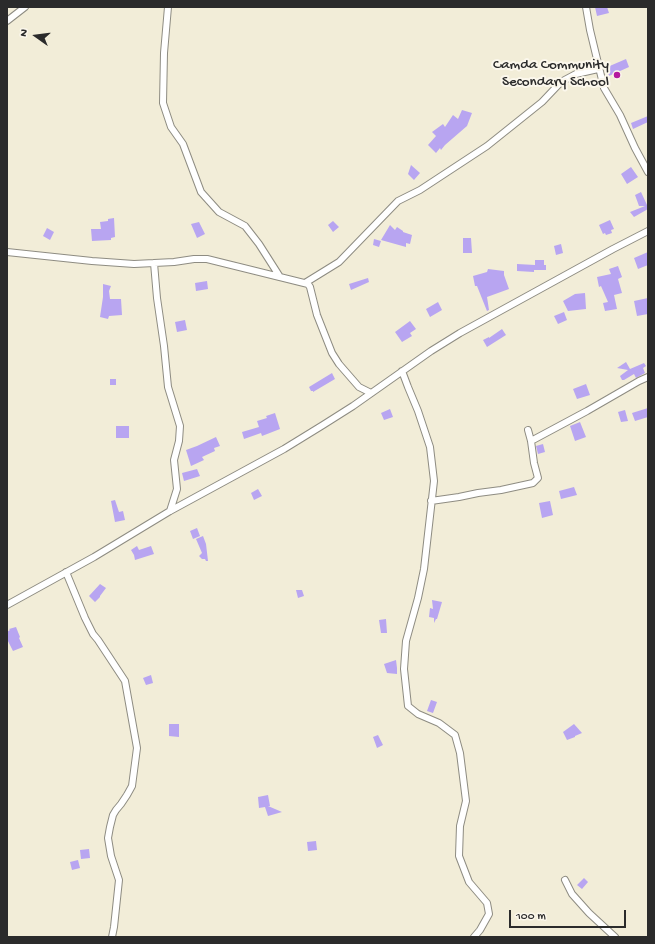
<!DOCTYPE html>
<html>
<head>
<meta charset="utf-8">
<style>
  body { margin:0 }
  #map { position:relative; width:655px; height:944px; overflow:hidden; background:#f2edd8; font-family:"Gochi Hand",sans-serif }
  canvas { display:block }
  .frame { position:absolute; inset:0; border:8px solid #2b2b2b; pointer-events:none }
  .north { position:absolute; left:16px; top:16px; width:40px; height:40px; -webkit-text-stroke:3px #fbf7ec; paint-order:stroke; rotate:284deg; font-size:11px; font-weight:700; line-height:16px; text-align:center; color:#2b2b2b }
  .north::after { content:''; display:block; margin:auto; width:14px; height:18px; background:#2b2b2b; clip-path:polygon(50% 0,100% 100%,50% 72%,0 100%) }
  .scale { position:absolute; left:509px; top:910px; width:117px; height:18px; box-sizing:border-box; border:2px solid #2b2b2b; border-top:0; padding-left:5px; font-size:12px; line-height:14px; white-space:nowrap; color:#2b2b2b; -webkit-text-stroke:3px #fbf7ec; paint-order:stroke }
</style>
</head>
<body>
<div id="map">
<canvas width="655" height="944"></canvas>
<div class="frame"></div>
<div class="north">N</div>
<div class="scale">100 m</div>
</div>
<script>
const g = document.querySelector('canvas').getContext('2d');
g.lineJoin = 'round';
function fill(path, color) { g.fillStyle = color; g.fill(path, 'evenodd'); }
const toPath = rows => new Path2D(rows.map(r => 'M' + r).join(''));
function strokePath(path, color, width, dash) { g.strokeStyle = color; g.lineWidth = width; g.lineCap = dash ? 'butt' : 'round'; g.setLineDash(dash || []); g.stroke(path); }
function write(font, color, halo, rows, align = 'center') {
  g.font = font + ' "Gochi Hand",sans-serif'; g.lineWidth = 4; g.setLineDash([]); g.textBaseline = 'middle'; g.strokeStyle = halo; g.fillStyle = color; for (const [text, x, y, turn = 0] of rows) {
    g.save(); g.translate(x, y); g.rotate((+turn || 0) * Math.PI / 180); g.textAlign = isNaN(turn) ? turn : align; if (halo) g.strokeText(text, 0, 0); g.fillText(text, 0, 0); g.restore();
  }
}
const building = toPath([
  [595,7,607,7,609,13,597,16],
  [626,59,629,67,609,76,605,68],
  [462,110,472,113,467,126,445,145,441,150,440,148,436,153,428,145,436,136,432,132,443,124,445,127,453,115,458,119],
  [648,116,648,122,633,129,631,123],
  [411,165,420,173,414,180,408,174],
  [631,167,638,177,627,184,621,174],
  [641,192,647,205,648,204,648,209,634,217,630,212,645,206,639,206,635,195],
  [114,218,115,237,111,238,111,240,92,241,91,229,101,229,100,222,108,221,108,219],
  [610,220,614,229,611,230,612,233,606,235,605,233,603,234,599,225],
  [333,221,339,227,333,232,328,225],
  [199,222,205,234,197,238,191,224],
  [390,225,395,230,397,227,403,231,403,232,412,235,410,244,406,243,406,247,381,240],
  [47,228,54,232,50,240,43,236],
  [463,238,471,238,472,253,463,253],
  [374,239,381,241,379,247,373,245],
  [561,244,563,253,556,255,554,246],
  [648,252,648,265,638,269,634,258],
  [535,260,544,260,544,265,546,265,546,270,534,270,534,272,517,271,517,264,535,265],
  [618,266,622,277,618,279,622,293,614,295,617,309,605,311,603,303,608,302,601,286,599,287,597,277,611,274,609,269],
  [488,269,504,271,504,275,509,289,487,297,489,310,487,311,477,286,475,286,473,276,487,272],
  [368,278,369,282,351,290,349,284],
  [207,281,208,289,196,291,195,283],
  [103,284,111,286,109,291,110,299,121,299,122,315,109,316,108,319,100,317,103,297],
  [585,293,586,309,568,311,563,301,575,294],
  [648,298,648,314,637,316,634,301],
  [438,302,442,310,430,317,426,309],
  [564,312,567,320,558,324,554,316],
  [185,320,187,330,177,332,175,322],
  [410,321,416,329,410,333,412,336,402,342,395,332],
  [502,329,506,335,487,347,483,340,489,337,489,338],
  [626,362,630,369,644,363,646,366,643,368,645,373,636,378,634,374,624,380,622,380,620,376,628,370,617,368],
  [332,373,335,379,313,392,313,391,311,391,309,387],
  [110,379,116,379,116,385,110,385],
  [586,384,590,395,577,399,573,389],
  [648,408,648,417,635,421,632,413],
  [390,409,393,417,384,420,381,413],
  [625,410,628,421,621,422,618,412],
  [275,413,280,429,262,436,261,433,244,439,242,432,259,427,257,421,267,418,266,416],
  [580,422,586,437,575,441,570,426],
  [116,426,129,426,129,438,116,438],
  [216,437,220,446,214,448,215,451,202,457,204,460,191,466,186,450,197,446],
  [543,444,545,452,538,454,536,446],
  [197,469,200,476,184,481,182,473],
  [574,487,577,495,561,499,559,491],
  [258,489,262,496,254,500,251,493],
  [115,500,119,512,123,511,125,520,115,522,111,501],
  [550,501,553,515,542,518,539,503],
  [197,528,200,536,193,539,190,531],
  [203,536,206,544,208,561,206,561,205,559,202,559,199,556,202,553,196,539],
  [137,546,139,550,151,546,154,554,135,560,134,555,131,550],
  [100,584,106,588,100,596,100,597,95,602,89,596],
  [296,590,302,590,304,596,298,598],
  [432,600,442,602,437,619,436,619,434,623,434,618,429,617,430,608,433,609],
  [386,619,387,633,381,633,379,620],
  [16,627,20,637,19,638,23,647,13,651,7,639,7,632,10,630,9,629],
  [396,660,397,668,397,674,387,673,384,664],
  [151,675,153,683,146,685,143,678],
  [431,700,437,702,433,713,427,711],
  [169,724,179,724,179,737,169,736],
  [574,724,582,733,575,736,575,737,567,740,563,732],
  [378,735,383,745,377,748,373,737],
  [268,795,270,806,268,806,282,812,268,816,265,807,259,808,258,797],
  [316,841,317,850,308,851,307,842],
  [89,849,90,858,81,859,80,850],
  [78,860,80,868,72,870,70,862],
  [584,878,588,882,582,889,577,885]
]);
const minor = toPath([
  [168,7,164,53,163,103,171,127,183,144,201,192,219,212,245,226,259,244,280,277],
  [586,7,590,30,604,88,620,115,635,148,648,172],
  [7,21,25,7],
  [7,252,92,261,134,264,174,262,194,259,207,259,308,284,310,287,317,315,332,353,339,364,359,387,371,393],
  [154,263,157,298,164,346,168,387,180,426,179,441,174,460,177,489,170,511],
  [305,283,339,262,398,201,420,190,487,146,542,102,561,82,576,74,598,69],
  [402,371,408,387,418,411,430,447,434,481,424,569,418,598,406,641,404,669,408,706,418,714,439,723,455,735,460,753,466,801,460,826,459,856,469,882,487,903,489,914,480,930,474,937],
  [531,441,587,411,639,381,648,377],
  [431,501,459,497,478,493,501,490,533,483,538,478,534,463,531,441,528,430],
  [66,572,85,618,93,634,98,640,125,681,137,748,132,786,127,795,121,804,116,810,113,815,110,827,108,838,111,856,119,880,114,927,112,937],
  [7,605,94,557,170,511,284,449,323,425,353,406,431,351,460,333,613,249,648,231],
  [565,880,572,894,589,913,615,937]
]);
const markers = [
  [617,75,4,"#b5179e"]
];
const poiNames = [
  ["Camda Community",609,66],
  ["Secondary School",609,83]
];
fill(building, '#b8a5f1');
strokePath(minor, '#8e8c82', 8);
strokePath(minor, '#fff', 6);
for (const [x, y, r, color] of markers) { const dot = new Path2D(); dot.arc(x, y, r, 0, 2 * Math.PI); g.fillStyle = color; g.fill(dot); strokePath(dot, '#fbf7ec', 1.5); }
write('15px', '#2b2b2b', '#fbf7ec', poiNames, 'right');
</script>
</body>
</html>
